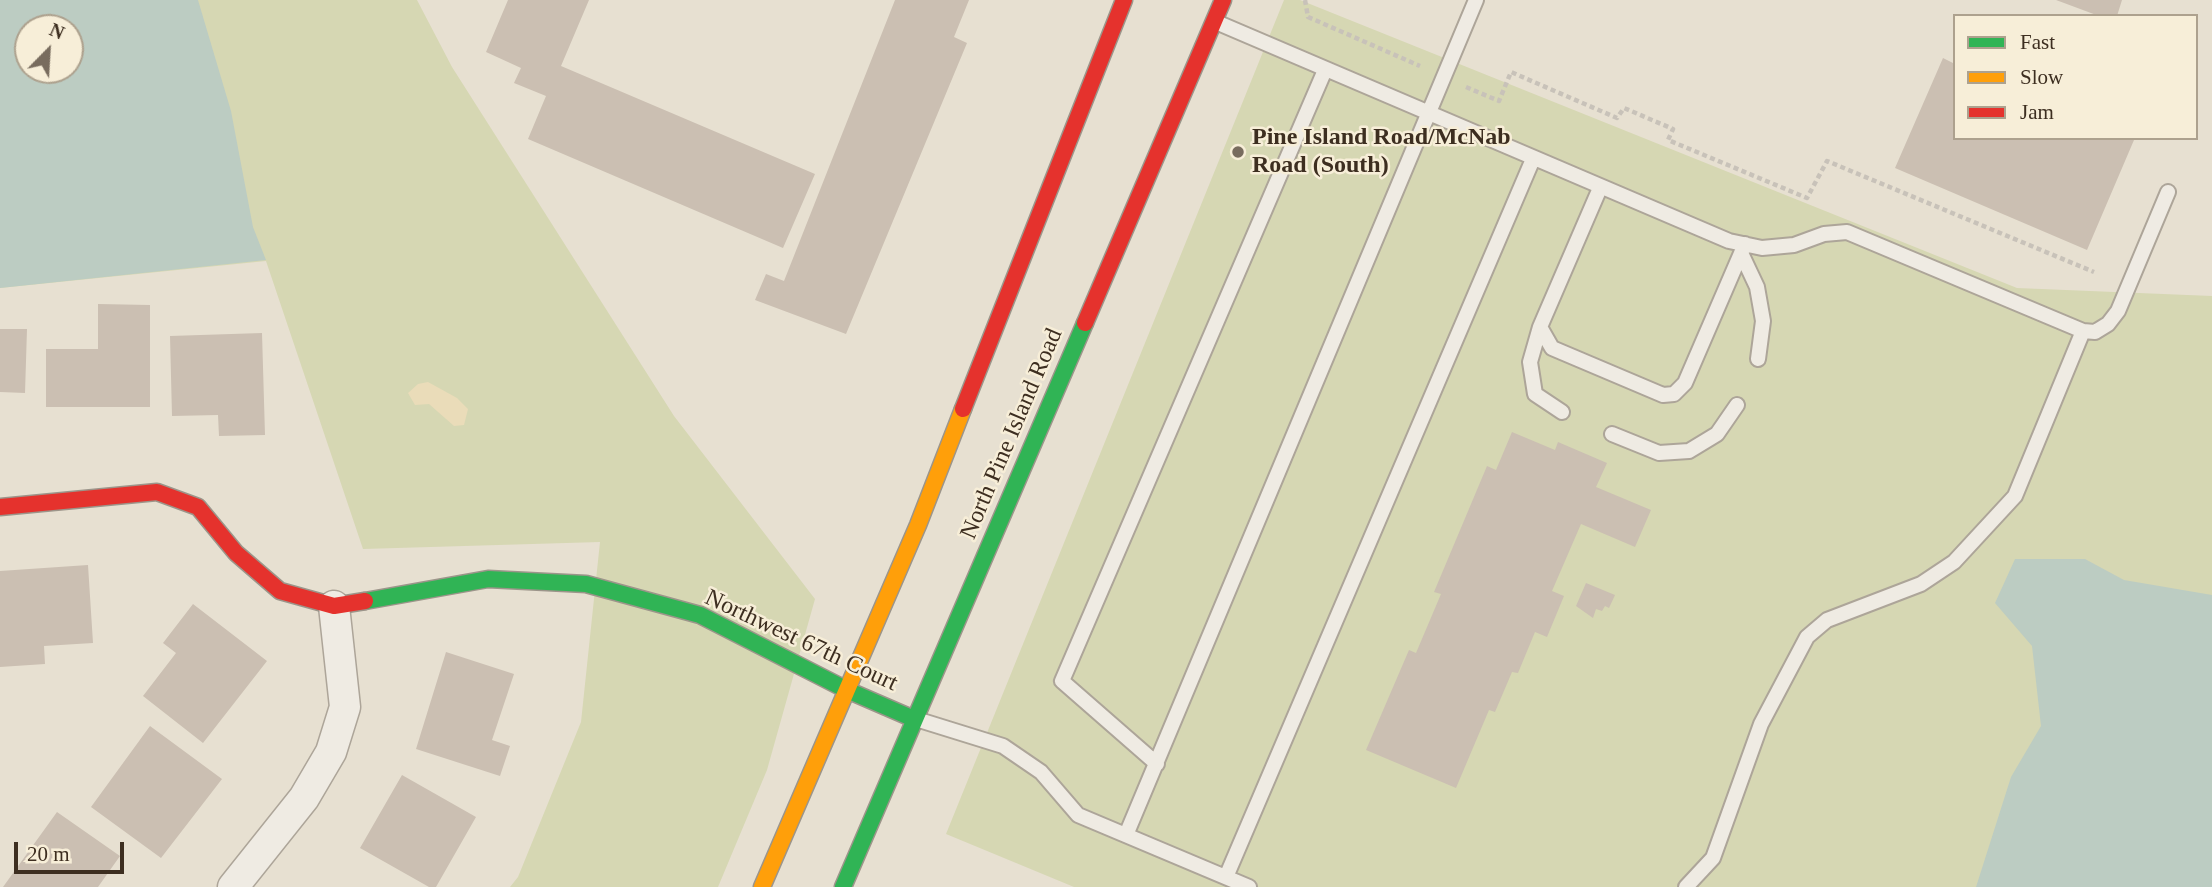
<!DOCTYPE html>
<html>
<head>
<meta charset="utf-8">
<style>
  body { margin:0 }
  #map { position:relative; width:2212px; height:887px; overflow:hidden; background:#e7e0d1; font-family:"Times New Roman",serif }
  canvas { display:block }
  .legend { position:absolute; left:1953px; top:14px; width:245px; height:126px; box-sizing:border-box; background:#f7eed8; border:2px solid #ada18e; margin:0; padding:9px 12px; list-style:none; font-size:21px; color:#3d2e20 }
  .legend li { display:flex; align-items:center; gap:14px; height:35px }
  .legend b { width:35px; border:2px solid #ada18e }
  .north { position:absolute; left:14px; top:14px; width:70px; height:70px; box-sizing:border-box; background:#f7eed8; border:2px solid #ada18e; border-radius:50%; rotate:24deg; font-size:19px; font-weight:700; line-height:28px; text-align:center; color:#3d2e20 }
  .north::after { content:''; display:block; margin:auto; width:24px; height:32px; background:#786c5e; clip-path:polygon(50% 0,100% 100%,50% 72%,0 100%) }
  .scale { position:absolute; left:14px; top:842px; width:110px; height:32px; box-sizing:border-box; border:4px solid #3d2e20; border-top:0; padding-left:9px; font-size:21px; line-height:24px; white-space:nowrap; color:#3d2e20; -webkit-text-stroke:5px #f7eed8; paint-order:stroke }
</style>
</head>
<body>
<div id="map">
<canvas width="2212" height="887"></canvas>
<ul class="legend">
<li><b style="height:9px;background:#30b455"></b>Fast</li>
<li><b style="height:9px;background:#ff9f0a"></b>Slow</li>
<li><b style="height:9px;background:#e5322d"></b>Jam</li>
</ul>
<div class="north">N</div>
<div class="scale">20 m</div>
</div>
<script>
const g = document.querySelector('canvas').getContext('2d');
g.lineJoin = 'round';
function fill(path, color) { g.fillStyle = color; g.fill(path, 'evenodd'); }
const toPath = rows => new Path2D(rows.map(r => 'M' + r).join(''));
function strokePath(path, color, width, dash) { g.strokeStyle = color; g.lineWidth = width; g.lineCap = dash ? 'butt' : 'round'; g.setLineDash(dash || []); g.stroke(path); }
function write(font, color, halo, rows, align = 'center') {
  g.font = font + ' "Times New Roman",serif'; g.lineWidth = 5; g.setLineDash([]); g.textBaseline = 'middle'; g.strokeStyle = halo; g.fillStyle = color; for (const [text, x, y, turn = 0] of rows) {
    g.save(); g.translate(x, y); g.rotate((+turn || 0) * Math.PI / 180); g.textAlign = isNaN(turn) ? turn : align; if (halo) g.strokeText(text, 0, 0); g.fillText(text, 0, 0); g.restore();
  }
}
const green = toPath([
  [0,0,417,0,452,67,674,416,815,599,767,770,718,887,510,887,518,877,581,722,600,542,363,549,266,261,0,288],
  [28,28,70,28,70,70,28,70],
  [1284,0,1300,0,2017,288,2212,296,2212,887,1074,887,946,834]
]);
const sand = toPath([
  [428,382,457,398,468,409,464,425,454,426,429,404,415,405,408,393,418,384]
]);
const water = toPath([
  [0,0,198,0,231,111,253,227,266,260,0,288],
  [28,28,70,28,70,70,28,70],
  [2015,559,2085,559,2124,580,2212,595,2212,887,1976,887,2011,777,2041,726,2032,646,1995,603]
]);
const building = toPath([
  [508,0,589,0,561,66,815,174,783,248,528,139,546,96,514,83,521,68,486,52],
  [895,0,969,0,954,37,967,43,846,334,755,300,766,274,784,281],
  [2056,0,2122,0,2117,16,2099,16],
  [1943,58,1955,64,1955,138,2134,140,2087,250,1895,168],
  [98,304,150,305,150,407,46,407,46,349,98,349],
  [0,329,27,329,25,393,0,392],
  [262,333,265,435,219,436,218,415,172,416,170,336],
  [1512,432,1555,450,1558,442,1607,463,1596,487,1651,510,1635,547,1581,524,1552,591,1564,596,1547,637,1535,632,1518,673,1512,672,1495,712,1489,710,1456,788,1366,750,1409,650,1416,653,1441,594,1434,592,1487,466,1496,470],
  [88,565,93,643,44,646,45,664,0,667,0,571],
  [1586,583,1615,595,1609,608,1605,606,1602,611,1596,609,1593,618,1576,606],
  [193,604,267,661,203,743,143,696,176,653,163,643],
  [446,652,514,674,492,740,510,746,500,776,416,749],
  [150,726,222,779,161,858,91,807],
  [402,775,476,817,436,887,429,887,360,848],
  [57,812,120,856,98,887,3,887]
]);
const path = toPath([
  [1305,0,1308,17,1420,66],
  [1466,87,1499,101,1511,72,1617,118,1624,108,1673,129,1668,140,1807,198,1827,161,2094,272]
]);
const lane = toPath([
  [1216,22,1729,241,1762,248,1794,245,1824,234,1847,232,2083,331,2095,332,2108,324,2118,311,2168,192],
  [1741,253,1757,287,1763,321,1758,359],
  [1540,327,1552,348,1663,395,1674,394,1685,383,1745,244],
  [1562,412,1535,394,1530,362,1540,327,1600,188],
  [1612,434,1659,453,1689,451,1717,434,1737,405],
  [916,719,1003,746,1041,772,1078,815,1249,887],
  [1157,764,1062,681,1325,70],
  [1126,835,1476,0],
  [1226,877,1533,159],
  [1686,887,1713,858,1761,724,1807,637,1827,620,1921,584,1954,562,2015,496,2083,331]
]);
const street = toPath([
  [233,887,304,798,331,752,345,707,334,606]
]);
const fast = toPath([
  [365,601,488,579,586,584,700,615,847,690,914,719],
  [843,887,1085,323]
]);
const slow = toPath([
  [762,887,918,525,963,409]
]);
const jam = toPath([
  [1085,323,1223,0],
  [963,409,1124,0],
  [0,507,157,492,198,507,236,553,280,591,334,606,365,601]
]);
const markers = [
  [1238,152,7,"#786c5e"]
];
const poiNames = [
  ["Pine Island Road/McNab",1252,138],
  ["Road (South)",1252,166]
];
const streetNames = [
  ["North Pine Island Road",1012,434,-67],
  ["Northwest 67th Court",801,641,25]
];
fill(green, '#d6d7b3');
fill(sand, '#eadcb9');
fill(water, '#bcccc2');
fill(building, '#cbbfb2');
strokePath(lane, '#ada599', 18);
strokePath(street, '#ada599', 33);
strokePath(fast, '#9c958a', 19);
strokePath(slow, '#9c958a', 19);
strokePath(jam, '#9c958a', 19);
strokePath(path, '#c8c2b9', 4.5, [5, 3.5]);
strokePath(lane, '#efebe3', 14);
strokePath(street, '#efebe3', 30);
strokePath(fast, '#30b455', 16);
strokePath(slow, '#ff9f0a', 16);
strokePath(jam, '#e5322d', 16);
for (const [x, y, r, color] of markers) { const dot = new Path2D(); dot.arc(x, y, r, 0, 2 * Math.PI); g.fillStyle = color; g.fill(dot); strokePath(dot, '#f7eed8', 2.5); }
write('bold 24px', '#3d2e20', '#f7eed8', poiNames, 'left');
write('24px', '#3d2e20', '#f7eed8', streetNames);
</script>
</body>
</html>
